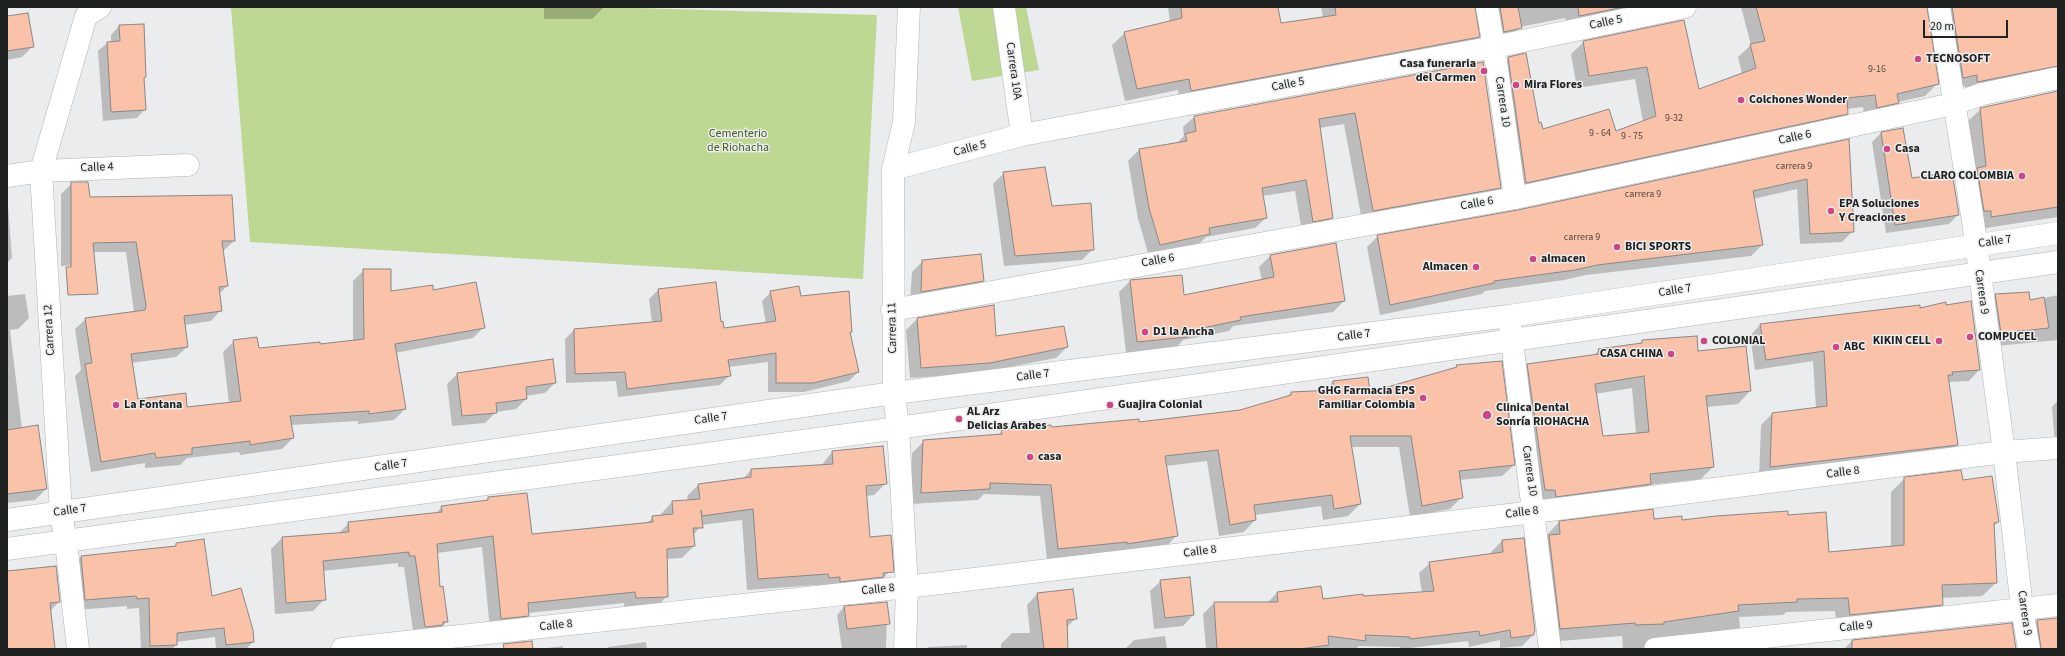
<!DOCTYPE html>
<html>
<head>
<meta charset="utf-8">
<style>
  body { margin:0 }
  #map { position:relative; width:2065px; height:656px; overflow:hidden; background:#ebeced; font-family:"Source Sans 3",sans-serif }
  canvas { display:block }
  .frame { position:absolute; inset:0; border:8px solid #202121; pointer-events:none }
  .scale { position:absolute; left:1923px; top:20px; width:85px; height:18px; box-sizing:border-box; border:2px solid #202121; border-top:0; padding-left:5px; font-size:12px; line-height:14px; white-space:nowrap; color:#202121; -webkit-text-stroke:3px #ebeced; paint-order:stroke }
</style>
</head>
<body>
<div id="map">
<canvas width="2065" height="656"></canvas>
<div class="frame"></div>
<div class="scale">20 m</div>
</div>
<script>
const g = document.querySelector('canvas').getContext('2d');
g.lineJoin = 'round';
function fill(path, color) { g.fillStyle = color; g.fill(path, 'evenodd'); }
const toPath = rows => new Path2D(rows.map(r => 'M' + r).join(''));
function strokePath(path, color, width, dash) { g.strokeStyle = color; g.lineWidth = width; g.lineCap = dash ? 'butt' : 'round'; g.setLineDash(dash || []); g.stroke(path); }
function write(font, color, halo, rows, align = 'center') {
  g.font = font + ' "Source Sans 3",sans-serif'; g.lineWidth = 3; g.setLineDash([]); g.textBaseline = 'middle'; g.strokeStyle = halo; g.fillStyle = color; for (const [text, x, y, turn = 0] of rows) {
    g.save(); g.translate(x, y); g.rotate((+turn || 0) * Math.PI / 180); g.textAlign = isNaN(turn) ? turn : align; if (halo) g.strokeText(text, 0, 0); g.fillText(text, 0, 0); g.restore();
  }
}
const green = toPath([
  [231,7,601,7,877,15,863,279,250,242],
  [958,7,1026,7,1039,70,972,81]
]);
const shadow = toPath([
  [544,7,604,7,592,19,544,19],
  [1168,7,1277,7,1280,24,1323,18,1321,7,1475,7,1479,37,1466,49,1179,102,1178,90,1125,101,1112,45,1125,33,1170,22],
  [1479,7,1667,7,1567,28,1565,18,1520,27,1508,40],
  [1741,7,1926,7,1937,84,1925,96,1898,102,1885,115,1865,119,1863,107,1847,109,1847,113,1835,126,1514,194,1496,70,1508,58,1542,131,1615,132,1643,122,1635,79,1577,88,1571,54,1584,42,1684,21,1698,90,1742,74,1738,57,1751,45],
  [1931,7,2015,7,2058,24,2058,87,1966,94,1965,86,1951,90],
  [7,17,33,46,22,57,7,60],
  [119,26,145,77,143,80,145,109,137,118,103,121,98,51,107,43,111,42,111,35],
  [1483,63,1500,187,1489,198,1362,221,1344,124,1319,128,1332,218,1321,229,1302,232,1295,191,1262,196,1266,218,1255,228,1206,237,1198,245,1149,256,1138,219,1128,161,1139,150,1176,144,1184,136,1183,127,1194,117],
  [2058,92,2058,217,1979,229,1968,121,1981,109],
  [1881,133,1911,179,1958,215,1949,224,1886,233,1872,142],
  [1848,140,1853,231,1842,242,1800,244,1797,189,1753,199,1762,245,1751,256,1586,275,1564,280,1485,291,1482,294,1380,315,1367,247,1378,236,1518,211],
  [1004,173,1051,207,1093,249,1082,260,1004,266,993,184],
  [72,183,89,198,234,241,222,252,227,286,219,294,221,310,211,321,184,325,187,347,176,357,131,363,137,400,186,409,229,403,223,352,234,341,258,349,319,345,353,341,353,281,364,270,390,292,433,291,484,327,473,338,395,353,405,409,394,420,358,424,358,421,291,425,293,438,282,449,240,455,239,452,187,458,180,465,145,468,145,463,91,472,75,376,81,370,75,329,86,319,134,312,126,252,93,252,82,265,61,266,61,194],
  [8,205,12,258,7,263,7,206],
  [1270,256,1344,301,1333,312,1233,326,1229,331,1183,340,1177,347,1126,353,1119,292,1130,281,1183,296,1262,281,1259,267],
  [923,261,983,280,972,291,910,302,912,272],
  [658,290,720,323,723,329,766,324,762,301,771,292,800,297,851,332,849,334,858,372,849,381,804,392,768,392,768,362,728,367,730,375,720,385,618,397,616,381,566,383,565,339,574,330,652,323,649,299],
  [25,294,29,318,18,329,10,330,22,429,46,489,35,500,7,503,7,296],
  [1996,295,2030,301,2058,295,2058,340,1986,347,1981,310],
  [1970,302,1979,370,1969,381,1948,382,1957,445,1946,456,1759,477,1761,425,1772,414,1816,408,1813,361,1755,370,1750,336,1760,325],
  [917,319,995,338,1067,347,1056,358,978,373,910,378,906,330],
  [1642,341,1697,352,1750,391,1738,404,1707,407,1713,467,1701,479,1649,485,1637,497,1544,509,1515,378,1528,365,1593,356,1599,350,1639,344],
  [1632,388,1636,434,1602,438,1595,394],
  [1457,366,1514,465,1502,476,1459,480,1462,497,1450,509,1410,517,1399,447,1350,447,1360,504,1348,516,1323,520,1321,506,1255,515,1255,520,1244,532,1219,536,1207,461,1166,466,1177,535,1166,547,1047,560,1040,496,984,494,978,500,910,504,912,453,924,441,997,436,1002,431,1138,423,1240,411,1286,397,1291,393,1324,391,1333,381,1369,393,1454,369],
  [457,374,555,383,545,393,525,396,526,399,516,409,496,412,485,423,452,426,447,384],
  [2058,400,2058,446,2055,446,2052,407],
  [832,452,886,483,874,495,865,496,869,538,889,572,877,584,817,589,817,585,747,590,742,520,701,525,693,536,694,546,682,558,666,559,667,596,656,608,624,609,624,603,528,613,528,615,517,627,490,630,482,547,437,553,440,588,447,621,436,633,414,638,404,567,398,567,398,563,322,571,324,600,313,611,275,614,271,549,282,538,339,533,349,523,435,514,442,507,485,501,488,498,531,536,646,524,653,517,661,516,661,514,672,502,688,501,687,496,698,485,743,479,751,470,821,466],
  [1905,478,1962,482,1998,522,1993,527,1996,583,1982,596,1942,598,1942,605,1929,618,1837,628,1835,611,1786,612,1783,615,1739,617,1740,627,1727,640,1645,649,1623,649,1622,636,1547,642,1546,536,1559,522,1681,521,1787,516,1828,553,1891,548,1891,492],
  [1502,541,1533,635,1522,646,1500,648,1500,640,1469,647,1468,641,1401,649,1400,647,1359,646,1356,649,1206,649,1203,614,1214,603,1267,603,1277,593,1320,587,1322,600,1422,593,1419,573,1430,563,1491,554,1491,552],
  [176,544,211,597,253,642,246,649,216,649,215,637,176,642,176,645,172,649,141,649,139,608,127,609,127,606,76,610,71,567,81,557,173,548],
  [7,572,59,602,50,611,54,649,7,649],
  [1189,578,1193,615,1183,626,1154,629,1150,591,1161,581],
  [1037,594,1076,618,1067,627,1067,649,1001,649,1001,644,1012,633,1030,633,1027,605],
  [844,607,887,612,886,649,842,649,837,615],
  [2058,619,2058,649,2026,649,2024,634,2037,621],
  [2011,624,2016,649,1844,649,1852,641],
  [1165,636,1167,649,1125,649,1134,640],
  [646,642,647,649,606,649,608,647],
  [967,645,967,649,926,649,928,647],
  [563,646,563,649,540,649]
]);
const building = toPath([
  [1181,7,1278,7,1281,23,1336,15,1335,7,1475,7,1480,37,1191,91,1189,79,1137,89,1124,32,1182,18,1181,7],
  [1500,7,1518,7,1522,28,1504,32,1500,7],
  [1578,7,1624,7,1579,16,1578,7],
  [1756,7,1927,7,1939,84,1897,94,1899,103,1877,108,1875,95,1847,98,1848,114,1526,183,1508,57,1526,53,1539,123,1541,122,1543,129,1609,109,1616,131,1656,116,1647,67,1589,76,1583,41,1684,20,1699,89,1756,68,1750,44,1765,41,1756,7],
  [1952,7,2058,7,2058,66,1977,82,1977,75,1963,78,1952,7],
  [28,13,34,47,7,51,7,16,28,13],
  [144,24,146,77,144,78,146,110,111,112,107,42,120,41,119,25,144,24],
  [1483,62,1501,188,1373,211,1355,113,1319,119,1333,218,1313,222,1306,180,1262,188,1267,218,1209,228,1210,234,1160,245,1149,208,1139,149,1187,141,1185,134,1196,131,1194,116,1483,62],
  [2058,91,2058,207,1991,217,1991,211,1984,211,1977,168,1986,166,1980,108,2058,91],
  [1903,128,1912,178,1952,172,1959,215,1895,225,1881,132,1903,128],
  [1849,139,1854,232,1810,234,1807,179,1753,191,1763,245,1597,265,1575,270,1494,281,1494,283,1390,305,1377,235,1518,210,1849,139],
  [1045,167,1052,206,1091,203,1094,250,1015,256,1003,172,1045,167],
  [71,182,88,182,90,197,232,195,235,241,222,241,228,286,219,287,222,311,184,316,188,347,131,354,138,399,186,393,187,407,241,401,233,340,257,337,259,348,320,342,320,344,364,339,363,269,391,269,391,291,433,285,433,290,476,282,485,328,395,344,406,409,369,414,369,411,290,416,294,438,250,445,250,441,192,448,192,454,156,458,155,453,101,462,85,364,92,363,85,318,145,310,146,305,136,242,93,243,98,294,68,295,66,267,71,267,71,182],
  [1336,243,1345,301,1240,317,1241,320,1188,331,1188,337,1137,342,1130,280,1182,275,1184,295,1274,277,1270,255,1336,243],
  [981,254,984,281,921,292,922,260,981,254],
  [716,282,721,322,723,321,724,328,776,321,770,291,799,286,801,296,849,291,852,332,850,332,859,372,813,383,776,383,776,353,728,360,731,376,627,389,625,372,575,374,574,329,662,321,658,289,716,282],
  [2029,292,2030,300,2044,297,2049,328,2001,333,1995,294,2029,292],
  [1971,301,1980,370,1952,372,1953,375,1948,375,1958,445,1770,467,1772,413,1827,406,1824,351,1766,360,1760,324,1920,305,1920,308,1946,302,1946,305,1971,301],
  [994,305,996,336,1064,326,1068,347,990,363,921,368,917,318,994,305],
  [1697,336,1698,351,1746,346,1751,391,1706,396,1714,467,1650,474,1651,484,1556,497,1555,490,1545,490,1527,364,1599,354,1598,349,1642,343,1642,340,1697,336],
  [1644,376,1649,432,1603,436,1595,384,1644,376],
  [553,359,556,383,526,387,527,399,496,403,497,413,462,416,457,373,553,359],
  [1502,361,1515,465,1459,471,1463,498,1422,506,1411,436,1350,436,1361,504,1334,509,1332,495,1254,505,1256,520,1230,525,1218,450,1165,456,1178,536,1127,544,1127,542,1058,549,1051,485,990,483,990,489,921,493,923,440,1002,434,1001,430,1051,425,1052,427,1139,419,1139,422,1240,410,1291,395,1291,392,1334,390,1333,381,1368,377,1370,392,1457,367,1456,365,1502,361],
  [38,425,47,489,7,494,7,430,38,425],
  [883,446,887,484,866,486,870,537,891,535,894,572,883,573,884,577,840,582,840,577,829,578,828,574,758,579,753,509,702,516,701,510,703,528,693,528,695,546,667,549,668,597,636,598,635,592,528,603,529,616,501,619,493,536,437,544,440,587,443,586,448,622,443,622,443,625,425,627,415,556,409,556,409,552,323,561,326,600,286,603,282,537,349,532,348,522,442,512,441,506,488,500,488,497,527,493,532,534,653,522,652,516,673,514,672,501,700,499,698,484,751,477,751,469,833,464,832,451,883,446],
  [1961,470,1963,480,1992,476,1999,522,1994,523,1997,583,1942,585,1943,605,1850,615,1848,598,1797,599,1797,602,1738,605,1739,611,1664,622,1664,624,1635,625,1635,623,1560,629,1549,535,1560,534,1559,521,1653,509,1654,519,1682,516,1682,520,1716,516,1788,511,1788,515,1826,512,1829,552,1904,545,1904,477,1961,470],
  [1524,538,1535,631,1534,632,1534,635,1511,638,1510,630,1480,636,1479,631,1410,639,1410,637,1365,635,1366,641,1328,636,1329,645,1300,649,1217,649,1214,602,1278,602,1277,592,1321,586,1323,599,1363,594,1363,596,1434,591,1429,562,1503,552,1502,540,1524,538],
  [204,539,212,596,241,588,253,630,254,642,226,645,224,628,177,633,177,645,150,646,149,598,137,599,136,596,85,600,81,556,176,546,176,543,204,539],
  [56,566,60,602,50,603,55,649,7,649,7,571,56,566],
  [1190,577,1194,615,1165,618,1160,580,1190,577],
  [1073,589,1077,619,1067,620,1068,649,1044,649,1037,593,1073,589],
  [887,602,890,624,847,629,844,606,887,602],
  [2058,618,2058,649,2041,649,2037,620,2058,618],
  [2012,623,2016,649,1852,649,1852,640,2012,623],
  [532,641,533,649,504,649,503,644,532,641]
]);
const minor = toPath([
  [1004,7,1022,135],
  [1487,7,1494,47,1515,198],
  [1939,7,1973,221,2004,452,2022,608,2029,649],
  [893,169,1022,135,1494,47,1685,7],
  [7,176,41,171,188,165],
  [892,310,1515,198,1953,104,1982,94,2058,78],
  [1510,325,1550,649],
  [7,520,894,393,1509,316,2058,233],
  [7,549,898,428,2058,262],
  [78,649,66,542,61,513,41,171,86,16,100,7],
  [342,649,907,587,1534,512,2004,452,2058,448],
  [905,649,907,587,898,428,894,393,893,169,904,122,909,7],
  [1655,649,2058,605]
]);
const markers = [
  [1918,59,4,"#ce4683"],
  [1484,71,4,"#ce4683"],
  [1516,85,4,"#ce4683"],
  [1741,100,4,"#ce4683"],
  [1887,149,4,"#ce4683"],
  [2022,176,4,"#ce4683"],
  [1831,211,4,"#ce4683"],
  [1617,247,4,"#ce4683"],
  [1533,259,4,"#ce4683"],
  [1476,267,4,"#ce4683"],
  [1145,332,4,"#ce4683"],
  [1970,337,4,"#ce4683"],
  [1704,341,4,"#ce4683"],
  [1939,341,4,"#ce4683"],
  [1836,347,4,"#ce4683"],
  [1671,354,4,"#ce4683"],
  [1423,398,4,"#ce4683"],
  [116,405,4,"#ce4683"],
  [1110,405,4,"#ce4683"],
  [1487,415,5,"#ce4683"],
  [959,419,4,"#ce4683"],
  [1030,457,4,"#ce4683"]
];
const numberNames = [
  ["9-16",1877,70],
  ["9-32",1674,119],
  ["9 - 64",1600,134],
  ["9 - 75",1632,137],
  ["carrera 9",1794,167],
  ["carrera 9",1643,195],
  ["carrera 9",1582,238]
];
const streetNames = [
  ["Calle 5",1606,23,-12],
  ["Carrera 10A",1013,71,82],
  ["Calle 5",1288,85,-11],
  ["Carrera 10",1502,102,82],
  ["Calle 6",1795,138,-12],
  ["Calle 5",970,149,-15],
  ["Calle 4",97,168,-2],
  ["Calle 6",1477,204,-10],
  ["Calle 7",1995,242,-8],
  ["Calle 6",1158,261,-10],
  ["Calle 7",1675,291,-9],
  ["Carrera 9",1981,292,82],
  ["Carrera 11",893,328,-91],
  ["Carrera 12",50,330,-93],
  ["Calle 7",1354,336,-7],
  ["Calle 7",1033,376,-7],
  ["Calle 7",711,419,-8],
  ["Calle 7",391,466,-8],
  ["Carrera 10",1529,471,82],
  ["Calle 8",1843,473,-7],
  ["Calle 7",70,511,-8],
  ["Calle 8",1522,513,-7],
  ["Calle 8",1200,552,-7],
  ["Calle 8",878,590,-6],
  ["Carrera 9",2024,613,82],
  ["Calle 8",556,626,-6],
  ["Calle 9",1856,627,-6]
];
const poiNames = [
  ["TECNOSOFT",1926,59],
  ["Casa funeraria",1476,64,"right"],
  ["del Carmen",1476,78,"right"],
  ["Mira Flores",1524,85],
  ["Colchones Wonder",1749,100],
  ["Casa",1895,149],
  ["CLARO COLOMBIA",2014,176,"right"],
  ["EPA Soluciones",1839,204],
  ["Y Creaciones",1839,218],
  ["BICI SPORTS",1625,247],
  ["almacen",1541,259],
  ["Almacen",1468,267,"right"],
  ["D1 la Ancha",1153,332],
  ["COMPUCEL",1978,337],
  ["COLONIAL",1712,341],
  ["KIKIN CELL",1931,341,"right"],
  ["ABC",1844,347],
  ["CASA CHINA",1663,354,"right"],
  ["GHG Farmacia EPS",1415,391,"right"],
  ["Familiar Colombia",1415,405,"right"],
  ["La Fontana",124,405],
  ["Guajira Colonial",1118,405],
  ["Clinica Dental",1496,408],
  ["Sonría RIOHACHA",1496,422],
  ["AL Arz",967,412],
  ["Delicias Arabes",967,426],
  ["casa",1038,457]
];
const parkNames = [
  ["Cementerio",738,134],
  ["de Riohacha",738,148]
];
fill(green, '#bdd893');
fill(shadow, '#0003');
fill(building, '#f9c2a9');
strokePath(building, '#898787', 1);
strokePath(minor, '#b2b3b4', 23);
strokePath(minor, '#fff', 22);
for (const [x, y, r, color] of markers) { const dot = new Path2D(); dot.arc(x, y, r, 0, 2 * Math.PI); g.fillStyle = color; g.fill(dot); strokePath(dot, '#ebeced', 1.5); }
write('10px', '#564943', null, numberNames);
write('12px', '#202121', '#ebeced', streetNames);
write('bold 12px', '#202121', '#ebeced', poiNames, 'left');
write('12px', '#475c1e', '#ebeced', parkNames);
</script>
</body>
</html>
